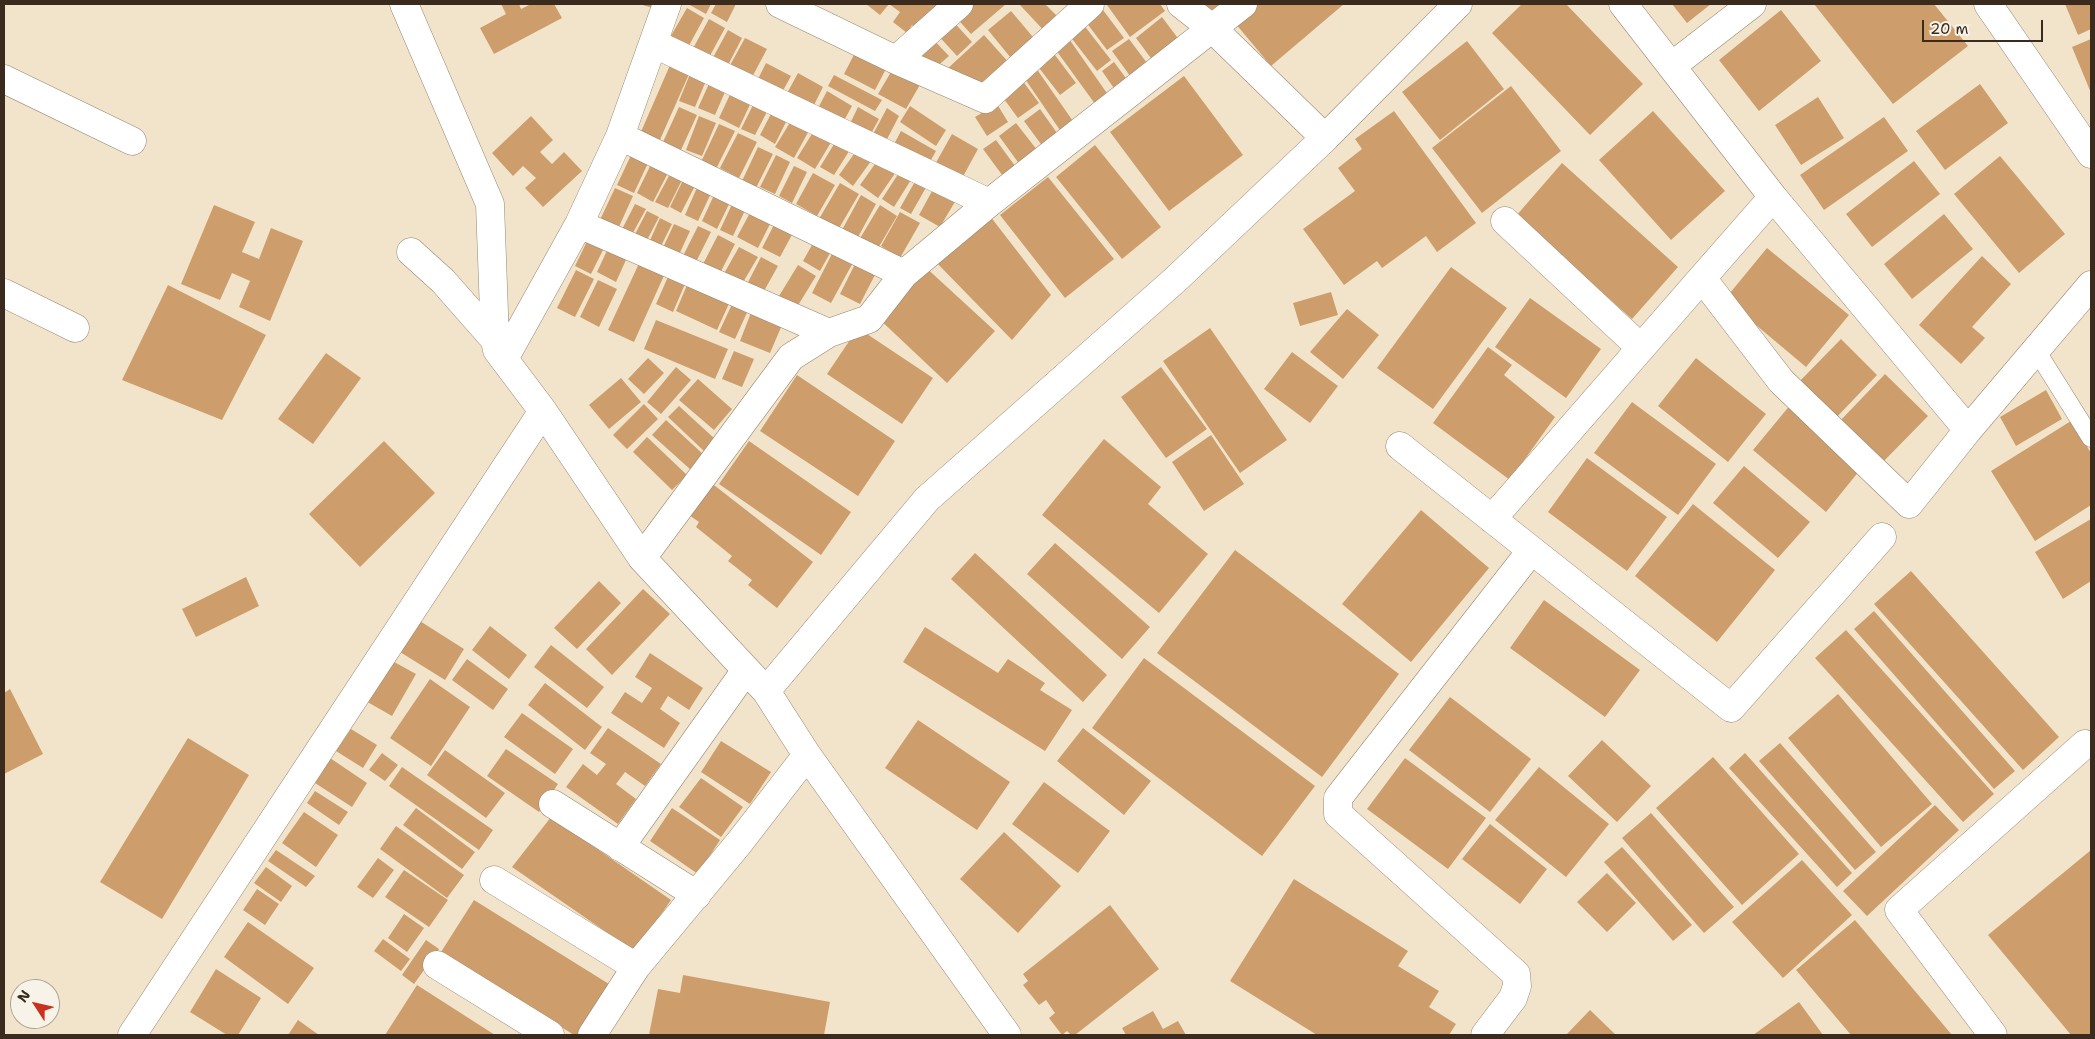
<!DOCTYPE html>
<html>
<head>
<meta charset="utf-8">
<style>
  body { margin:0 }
  #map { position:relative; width:2095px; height:1039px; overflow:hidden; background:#f2e4ca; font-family:"Shantell Sans",sans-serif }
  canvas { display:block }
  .frame { position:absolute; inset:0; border:5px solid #3b2a1e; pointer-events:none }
  .north { position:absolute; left:10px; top:979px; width:50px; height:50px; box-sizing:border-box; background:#f7f3e8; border:1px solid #aca397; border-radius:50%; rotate:305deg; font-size:14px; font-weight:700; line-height:20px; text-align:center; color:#3b2a1e }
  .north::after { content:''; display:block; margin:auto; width:18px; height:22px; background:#c8321e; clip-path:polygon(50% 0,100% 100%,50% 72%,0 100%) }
  .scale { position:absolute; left:1922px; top:20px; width:121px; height:22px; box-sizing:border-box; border:2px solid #3b2a1e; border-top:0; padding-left:6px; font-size:15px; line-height:18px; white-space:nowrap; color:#3b2a1e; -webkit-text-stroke:4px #f7f3e8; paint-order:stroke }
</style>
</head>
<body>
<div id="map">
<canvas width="2095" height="1039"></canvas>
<div class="frame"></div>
<div class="north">N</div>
<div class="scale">20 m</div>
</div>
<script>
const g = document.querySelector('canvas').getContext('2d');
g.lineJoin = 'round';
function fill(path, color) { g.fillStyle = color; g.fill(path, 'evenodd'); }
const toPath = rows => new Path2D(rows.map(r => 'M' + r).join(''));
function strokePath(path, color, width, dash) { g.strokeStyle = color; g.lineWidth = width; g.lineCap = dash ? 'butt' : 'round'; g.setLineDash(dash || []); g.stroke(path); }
const building = toPath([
  [501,4,519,4,521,9,531,4,554,4,562,18,494,54,480,28,506,14],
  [639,4,654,4,653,8],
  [688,4,711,4,706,14],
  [716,4,736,4,727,22,711,13],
  [866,4,942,4,919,30,912,25,907,33,893,22,900,12,889,4,880,15],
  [963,4,1006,4,971,34,952,13],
  [1019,4,1045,4,1063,22,1049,36],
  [1109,4,1160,4,1165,11,1130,37,1107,5],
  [1195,4,1221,4,1203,16],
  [1257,4,1344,4,1271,66,1235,23],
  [1522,4,1566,4,1643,84,1590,135,1492,33],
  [1672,4,1711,4,1687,23],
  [1814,4,1934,4,1968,46,1893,104],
  [2065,4,2091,4,2091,29,2078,35],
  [687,8,704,18,686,51,668,41],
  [1103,10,1124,38,1107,50,1086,22],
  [1781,10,1821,61,1759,111,1719,60],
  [1011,11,1038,43,1015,63,988,30],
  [949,17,972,42,957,56,934,31],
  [1162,17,1183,45,1156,65,1136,38],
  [709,19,725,28,706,63,690,54],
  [1083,24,1111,60,1097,71,1069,35],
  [728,30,742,38,725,71,710,63],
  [928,34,949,56,934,69,914,48],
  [984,35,1011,65,980,94,946,70],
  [1067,36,1111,99,1098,108,1053,46],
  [745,38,767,49,750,81,728,69],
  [1129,39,1150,67,1133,80,1112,51],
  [2091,39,2091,93,2072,47],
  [1467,41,1504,89,1440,140,1402,92],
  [858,47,889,63,875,90,844,74],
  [1052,51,1076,83,1060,95,1036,64],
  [674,56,693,65,659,142,640,134],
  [1114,62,1131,85,1118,94,1102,71],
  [766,63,791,76,780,96,756,83],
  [894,67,921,83,906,109,878,94],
  [1036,68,1077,127,1064,136,1023,76],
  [692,69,708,76,695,107,679,101],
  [798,73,823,87,811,111,785,97],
  [834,75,882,100,875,111,828,86],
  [1184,76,1243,155,1169,211,1110,132],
  [712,77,728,85,715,115,698,108],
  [1022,80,1039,103,1018,118,1001,95],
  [1980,84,2008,123,1945,170,1916,131],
  [734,86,754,96,739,128,719,118],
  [1511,86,1561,151,1482,213,1432,148],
  [827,91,852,106,841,126,816,112],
  [757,97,771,104,755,135,741,129],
  [1818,97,1844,138,1801,165,1775,125],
  [997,104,1008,122,987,136,975,117],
  [910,106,946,130,936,146,900,122],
  [679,107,697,115,681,150,663,142],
  [858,107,879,119,868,139,848,128],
  [774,108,789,116,775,144,760,135],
  [887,108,899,116,884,145,871,138],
  [1040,109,1062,140,1046,151,1024,121],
  [1394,111,1476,223,1437,252,1426,236,1382,268,1377,261,1344,285,1303,229,1355,191,1338,168,1362,149,1355,139],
  [1653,111,1725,191,1671,240,1599,160],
  [531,116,553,140,540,152,552,164,564,152,582,171,543,207,525,188,536,178,523,166,513,176,492,153],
  [699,116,716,123,702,156,686,150],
  [794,116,811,127,794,158,775,147],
  [1884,117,1908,151,1824,210,1800,175],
  [1016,123,1041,155,1023,169,999,136],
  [719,124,735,131,716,169,701,162],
  [815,129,833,139,815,169,797,158],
  [901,131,936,151,927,167,892,148],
  [738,133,757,142,739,178,720,168],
  [952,134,978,149,960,182,933,168],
  [839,136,853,145,834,175,820,167],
  [996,140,1021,174,1008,183,983,149],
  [1095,145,1161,227,1122,259,1056,177],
  [758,147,773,154,756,188,742,181],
  [859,147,874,157,853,186,839,175],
  [632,153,649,161,634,193,617,185],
  [776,155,790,162,775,194,760,187],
  [2000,156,2065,234,2019,273,1954,194],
  [880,157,898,169,878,198,860,185],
  [653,160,670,169,653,202,637,193],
  [1914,161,1940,194,1872,247,1846,214],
  [1562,163,1678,267,1632,319,1516,216],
  [794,166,807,172,792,203,779,196],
  [902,168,914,175,894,207,882,199],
  [671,172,683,178,668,208,655,202],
  [813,173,835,185,817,216,796,204],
  [685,176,697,182,681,213,670,207],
  [1048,177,1114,259,1065,298,1000,215],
  [917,178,928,184,911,214,900,208],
  [937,182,959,195,940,227,919,215],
  [699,183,713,189,698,221,685,215],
  [840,183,859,194,838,230,819,219],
  [615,188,633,196,617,231,599,222],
  [715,193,731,200,717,229,702,221],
  [861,195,876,204,857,239,842,230],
  [734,200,747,206,733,236,720,230],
  [635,204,646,209,629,240,619,235],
  [214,205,255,222,242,252,259,259,271,228,303,241,270,321,239,307,250,281,232,273,220,300,181,284],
  [880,205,897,216,877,250,859,240],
  [752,209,772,220,758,248,737,237],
  [647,211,659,217,644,246,632,240],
  [900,212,920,223,900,258,881,246],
  [1944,214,1973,249,1912,299,1884,264],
  [990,216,1051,295,1012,340,931,257],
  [660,218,672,224,658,252,647,247],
  [776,221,794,231,780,257,762,248],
  [674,224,690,231,677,259,661,252],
  [698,226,711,232,694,266,681,260],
  [591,233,607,242,591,274,575,266],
  [718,235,735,244,718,277,701,268],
  [817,236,834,246,820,271,803,261],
  [611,242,630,251,616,282,597,272],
  [836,246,856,257,831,303,812,293],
  [739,247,758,257,739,289,721,279],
  [1767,248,1849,315,1806,367,1725,299],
  [1982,256,2011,284,1972,327,1985,338,1961,364,1919,325],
  [642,257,667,269,634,342,608,330],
  [761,257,778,266,759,300,743,292],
  [858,258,878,269,860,304,840,294],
  [922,264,995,331,947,383,875,315],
  [798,265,816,276,797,307,779,296],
  [1451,267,1507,308,1433,409,1377,368],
  [576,270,594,279,575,317,557,308],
  [671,270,688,277,673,312,656,304],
  [690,278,732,297,717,330,676,311],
  [598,280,617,289,599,327,580,317],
  [168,285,266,335,222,420,122,380],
  [1331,292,1338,315,1300,326,1293,303],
  [1530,298,1601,349,1566,398,1495,347],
  [734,300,750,306,735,339,719,332],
  [754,305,785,318,770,353,740,341],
  [1347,309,1379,335,1343,379,1310,352],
  [656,320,728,349,715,379,644,349],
  [858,328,933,378,902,424,827,374],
  [1210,328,1287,440,1240,473,1163,361],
  [1841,339,1877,375,1832,422,1795,386],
  [1488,347,1512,365,1504,375,1555,417,1510,480,1433,423],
  [734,351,754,359,742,387,722,379],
  [1292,352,1338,386,1310,423,1264,389],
  [326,353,361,378,313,444,278,419],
  [648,358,664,373,644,394,628,379],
  [1696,358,1766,414,1728,462,1658,406],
  [676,367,691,380,661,414,647,402],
  [1161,367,1207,429,1166,458,1121,397],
  [1885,374,1928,416,1882,463,1839,422],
  [797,375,895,441,858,496,760,431],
  [621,378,641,402,609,429,589,405],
  [698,379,732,409,714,430,679,400],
  [2046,390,2062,419,2016,446,2000,417],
  [1632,402,1716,464,1678,515,1594,453],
  [644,404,658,419,627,449,613,435],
  [1791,404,1864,465,1826,512,1753,450],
  [679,406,715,439,704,451,668,417],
  [666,420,704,455,691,470,652,435],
  [2071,421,2091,453,2091,505,2035,541,1991,471],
  [1211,435,1244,484,1204,511,1172,462],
  [647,437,687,475,672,490,633,452],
  [1104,439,1161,487,1148,504,1208,554,1159,613,1042,515],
  [384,441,435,493,360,567,309,514],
  [749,441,851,512,821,555,719,484],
  [1587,458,1667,517,1627,571,1548,512],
  [1744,466,1810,522,1778,558,1713,503],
  [710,482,813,562,777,608,748,585,752,580,728,561,732,556,696,527,699,522,686,513],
  [1693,504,1775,570,1717,642,1635,576],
  [1421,510,1489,568,1411,662,1342,604],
  [2091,519,2091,581,2063,599,2035,552],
  [1055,543,1150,627,1122,659,1027,574],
  [1235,550,1399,674,1322,777,1157,653],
  [975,553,1107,675,1083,702,951,579],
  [1911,571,2059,737,2023,770,1874,604],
  [246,577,259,606,196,637,182,609],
  [599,581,621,603,577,649,554,628],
  [643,589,670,614,612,675,586,649],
  [1544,600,1640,670,1605,717,1510,648],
  [1874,611,2015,771,1994,789,1854,629],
  [412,616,464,649,445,680,392,647],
  [490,626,527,655,509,679,472,650],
  [925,627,998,673,1008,659,1045,683,1040,690,1072,710,1045,751,903,662],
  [1846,630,1994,794,1963,822,1815,658],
  [551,645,604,687,587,708,534,667],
  [650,653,703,688,689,710,668,696,660,709,680,723,664,748,611,713,625,692,642,703,652,688,635,677],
  [387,658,416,674,392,716,364,700],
  [1144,658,1315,786,1262,856,1092,728],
  [467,659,508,689,493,710,452,680],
  [430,679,470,707,431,766,390,738],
  [545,683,602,727,585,750,528,705],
  [10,689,43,754,4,774,4,693],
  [1838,694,1932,804,1881,847,1788,738],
  [1450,697,1531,759,1490,812,1409,750],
  [522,713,573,749,555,774,504,737],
  [918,720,1010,782,977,830,885,768],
  [608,728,661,764,645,786,625,772,616,784,636,799,618,824,566,787,583,764,597,775,606,764,590,753],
  [1083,728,1151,781,1124,815,1057,761],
  [351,729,377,745,363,768,336,751],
  [188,738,249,775,162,919,100,882],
  [1602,740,1651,786,1617,822,1568,776],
  [721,741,771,772,750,804,701,772],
  [1780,743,1876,852,1855,870,1759,761],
  [506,749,558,784,539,812,487,776],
  [445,750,505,793,486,818,427,775],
  [382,753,398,765,385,781,369,770],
  [1745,753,1852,873,1837,887,1729,768],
  [1713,757,1799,854,1742,905,1656,808],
  [330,758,367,783,352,807,315,783],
  [1405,758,1486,818,1448,869,1367,809],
  [402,767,493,830,479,850,389,786],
  [1539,767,1609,824,1566,877,1495,820],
  [701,778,743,807,721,837,679,807],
  [1044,782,1110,831,1078,873,1012,824],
  [315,791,348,812,339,825,307,803],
  [1935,805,1959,830,1867,916,1843,891],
  [416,808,475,852,462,869,403,825],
  [672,808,720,840,698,874,650,841],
  [304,812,338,835,316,867,282,843],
  [1651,813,1734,907,1704,933,1622,838],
  [551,817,671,900,635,952,512,867],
  [1490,824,1547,869,1520,904,1462,859],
  [396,826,464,875,447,898,380,849],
  [1004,832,1061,886,1018,933,960,879],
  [1622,847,1692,925,1673,941,1604,862],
  [276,850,315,876,306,887,268,861],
  [2091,850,2091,1035,2071,1035,1988,935],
  [378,858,394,870,373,898,357,887],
  [1802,860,1852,915,1783,978,1732,922],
  [266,867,292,886,281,902,254,883],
  [404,870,448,900,429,927,385,897],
  [1607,873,1636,903,1607,932,1577,902],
  [1294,879,1408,951,1398,966,1439,991,1429,1007,1456,1024,1449,1035,1317,1035,1230,981],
  [257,889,279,904,265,925,243,910],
  [474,900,617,989,588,1035,574,1035,441,952],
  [1110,905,1159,969,1075,1035,1071,1035,1067,1031,1062,1035,1049,1018,1055,1013,1046,1000,1039,1005,1023,985,1028,981,1023,974],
  [404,914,424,928,407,952,388,938],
  [1855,920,1952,1035,1851,1035,1796,970],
  [248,922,314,968,288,1004,224,957],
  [383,939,410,959,401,971,374,951],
  [426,940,439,949,414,984,402,975],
  [216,969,261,998,238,1035,227,1035,190,1012],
  [683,975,830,1002,824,1035,649,1035,658,989,680,993],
  [417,985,495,1035,385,1035],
  [1799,1002,1823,1035,1753,1035],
  [1590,1010,1616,1035,1566,1035],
  [1153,1011,1163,1029,1178,1021,1186,1035,1126,1035,1122,1028],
  [298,1020,319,1035,288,1035]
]);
const lane = toPath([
  [2036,350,2091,438]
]);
const street = toPath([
  [404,4,490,204,495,340],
  [780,4,896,60,985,99,1090,4],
  [1181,4,1213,29,1325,138],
  [1623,4,1773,197,1968,430],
  [1988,4,2091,154],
  [655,44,989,203],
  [896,60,959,4],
  [1673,65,1752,4],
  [4,79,132,141],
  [620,136,904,274],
  [1773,197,1702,278,1781,381,1909,504,1968,430,2091,285],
  [1505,221,1641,348],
  [579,224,829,333],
  [411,252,443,281,495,340,497,350,543,411,642,558,766,691,807,755,1007,1035],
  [4,293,75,328],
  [504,359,579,224,620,136,667,4],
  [1400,446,1731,708,1882,537],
  [1492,519,1702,278],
  [642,558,791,357,829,333,869,319,904,274,989,203,1243,4],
  [766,691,927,499,1175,280,1325,138,1458,4],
  [553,804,697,895],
  [620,847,746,670],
  [494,880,636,967],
  [437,965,550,1035],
  [132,1035,543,411],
  [592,1035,636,967,739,843,807,755],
  [1485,1035,1513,998,1517,986,1516,974,1338,814,1338,798,1531,551],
  [1993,1035,1899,910,2085,744]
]);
fill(building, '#cd9e6c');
strokePath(lane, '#968774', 19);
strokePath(street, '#968774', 29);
strokePath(lane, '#fff', 18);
strokePath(street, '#fff', 28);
</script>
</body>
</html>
